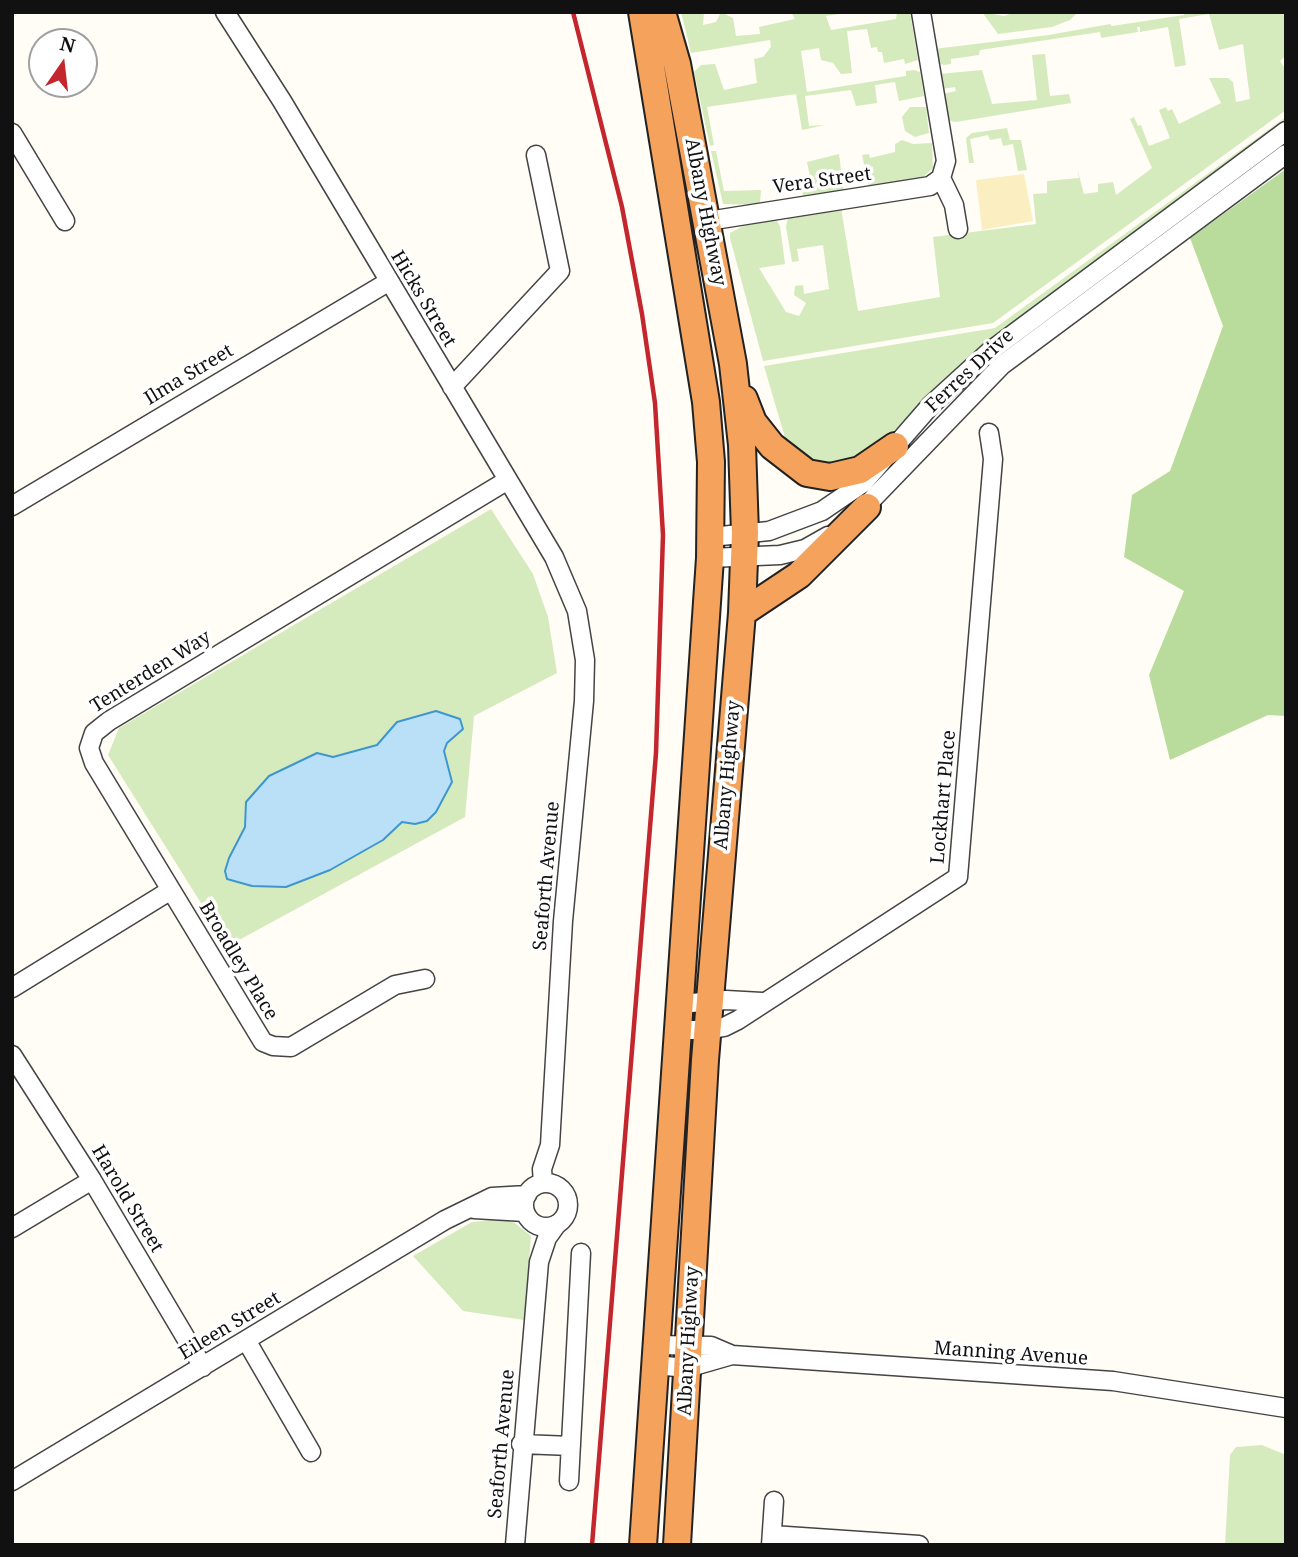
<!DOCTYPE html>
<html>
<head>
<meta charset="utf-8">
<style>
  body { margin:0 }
  #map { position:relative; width:1298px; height:1557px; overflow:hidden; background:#fffdf5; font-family:"Noto Serif",serif }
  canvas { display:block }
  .frame { position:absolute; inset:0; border:14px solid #111; pointer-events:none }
  .north { position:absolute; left:28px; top:28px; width:70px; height:70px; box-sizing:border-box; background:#fff; border:2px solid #a0a0a0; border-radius:50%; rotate:14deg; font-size:19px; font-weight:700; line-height:28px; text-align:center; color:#111 }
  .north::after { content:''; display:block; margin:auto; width:24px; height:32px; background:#c4262e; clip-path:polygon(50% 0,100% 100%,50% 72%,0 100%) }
</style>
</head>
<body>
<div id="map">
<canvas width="1298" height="1557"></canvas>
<div class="frame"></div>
<div class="north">N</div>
</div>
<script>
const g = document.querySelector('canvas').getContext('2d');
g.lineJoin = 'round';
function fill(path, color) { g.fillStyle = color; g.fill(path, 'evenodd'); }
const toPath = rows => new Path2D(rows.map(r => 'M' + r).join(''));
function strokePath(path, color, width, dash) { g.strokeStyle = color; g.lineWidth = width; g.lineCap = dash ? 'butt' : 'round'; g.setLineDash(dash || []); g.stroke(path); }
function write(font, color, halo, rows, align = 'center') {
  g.font = font + ' "Noto Serif",serif'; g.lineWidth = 7; g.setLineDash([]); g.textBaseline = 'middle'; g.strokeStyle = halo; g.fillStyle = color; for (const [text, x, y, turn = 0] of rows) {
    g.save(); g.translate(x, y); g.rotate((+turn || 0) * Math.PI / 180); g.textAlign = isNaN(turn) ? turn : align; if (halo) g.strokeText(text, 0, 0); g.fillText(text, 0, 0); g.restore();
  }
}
const green = toPath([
  [681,12,704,12,703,25,716,22,721,12,733,18,736,36,760,34,759,27,795,19,791,12,852,12,826,16,831,30,896,19,897,12,910,12,918,60,905,64,904,59,884,63,882,52,878,52,877,47,871,48,867,29,847,31,852,73,841,74,833,63,821,60,819,48,801,51,807,92,906,76,906,71,914,70,920,72,924,96,899,101,895,82,875,85,877,103,856,106,851,90,805,96,809,126,825,125,802,130,796,94,707,107,714,145,710,146,694,72,701,65,715,64,724,90,757,83,754,59,763,57,771,47,770,40,691,53],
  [982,12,1004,16,1016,12,1078,12,1070,20,1052,27,998,34],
  [1184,12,1286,12,1286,56,1280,61,1286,70,1286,110,993,323,763,361,730,238,730,233,743,226,775,218,780,226,785,264,759,268,786,312,799,316,806,303,794,295,795,286,803,285,804,294,829,289,823,245,797,249,799,261,792,262,786,227,788,217,841,208,858,311,940,297,933,237,1036,224,1033,194,1047,193,1047,181,1079,178,1077,168,1084,194,1098,192,1098,184,1113,182,1116,195,1152,168,1130,119,1134,117,1138,126,1141,125,1149,146,1170,138,1159,110,1166,107,1168,111,1172,109,1179,124,1221,103,1209,78,1228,78,1233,82,1236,102,1250,99,1243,44,1219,50,1209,14,1179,19,1186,65,1175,67,1168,27,1140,32,1140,27,1137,27,1138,32,1101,38,1100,32,980,50,979,55,951,59,951,64,944,65,936,62,934,49,1049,35,1110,24,1112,26,1184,15],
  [1045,54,1050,96,1069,94,1071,103,956,122,946,120,943,94,956,91,955,87,942,89,939,74,982,70,992,104,1037,100,1032,55],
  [910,107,926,107,929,133,915,137,905,131,902,117],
  [1286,117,1286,123,1008,326,928,397,872,453,818,469,786,441,764,366,995,328],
  [1007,128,1010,140,1021,140,1027,170,1018,171,1013,144,1003,146,1001,138,990,140,988,135,970,139,974,163,969,163,966,138,972,133],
  [902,140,913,144,932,143,933,168,920,180,869,188,862,155,869,154,870,158,895,152,895,144],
  [711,151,716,151,724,191,761,190,760,205,723,204],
  [839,154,844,192,804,198,799,184,811,182,807,162],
  [491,509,533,574,548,617,557,673,474,716,465,817,228,946,108,755,119,728],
  [501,1219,515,1223,531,1236,524,1320,463,1311,413,1256,472,1222],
  [1262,1445,1286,1455,1286,1545,1225,1545,1230,1455,1236,1447]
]);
const forest = toPath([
  [1286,169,1286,716,1268,715,1170,760,1149,675,1184,591,1124,557,1132,495,1170,471,1223,326,1190,238]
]);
const sand = toPath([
  [1024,174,1033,221,982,230,976,180]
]);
const water = toPath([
  [436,711,460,719,463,729,447,743,444,751,452,782,436,812,427,821,415,824,402,822,383,840,330,870,286,887,252,886,227,879,225,871,229,858,245,827,246,802,269,776,317,753,333,757,377,745,397,722,436,711]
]);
const minor = toPath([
  [225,12,282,101,554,557,577,611,585,660,584,701,563,921,550,1145,542,1169,543,1183],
  [921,12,946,161,941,178],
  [12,133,65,221],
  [941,178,954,205,958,229],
  [708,221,930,186,941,178],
  [452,387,560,271,536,155],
  [12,506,388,282],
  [859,513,1002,365,1286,154],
  [711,537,769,531,822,511,863,483,931,405,989,352,1286,131],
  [710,558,780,555,805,549,828,536],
  [171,890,263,1042,273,1046,291,1047,395,985,425,979],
  [12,988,171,890,94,763,89,748,94,733,109,721,508,480],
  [680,1004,726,1000,762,1002],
  [678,1030,707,1030,724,1027,738,1020,958,877,993,459,989,433],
  [12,1055,92,1180,203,1367],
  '524 1205a22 22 0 1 1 44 0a22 22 0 1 1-44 0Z',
  [474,1209,525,1212],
  [12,1228,92,1180],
  [246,1340,311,1452],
  [657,1345,711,1346,732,1355,1113,1381,1286,1408],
  [655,1365,687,1368,732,1355],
  [521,1444,571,1446],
  [12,1481,445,1220,492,1197,527,1195],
  [569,1481,581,1253],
  [772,1535,919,1545],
  [515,1545,539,1262,547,1238,557,1224],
  [771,1545,774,1501]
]);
const highway = toPath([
  [642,12,706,402,711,462,710,558,643,1545],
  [662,12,677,64,733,364,742,445,745,533,742,613,705,1060,677,1545],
  [744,399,753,422,772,446,807,473,830,477,860,470,895,446],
  [742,613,799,575,867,507]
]);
const rail = toPath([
  [573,12,622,207,642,314,655,403,663,535,656,753,592,1545]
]);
const streetNames = [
  ["Vera Street",822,181,-8],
  ["Albany Highway",705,212,79],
  ["Hicks Street",423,299,59],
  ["Ferres Drive",970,371,-43],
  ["Ilma Street",189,375,-31],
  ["Tenterden Way",151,672,-32],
  ["Albany Highway",728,775,-85],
  ["Lockhart Place",944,797,-85],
  ["Seaforth Avenue",547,876,-85],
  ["Broadley Place",238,961,59],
  ["Harold Street",127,1199,59],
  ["Eileen Street",230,1326,-31],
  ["Albany Highway",689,1341,-87],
  ["Manning Avenue",1011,1354,4],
  ["Seaforth Avenue",502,1444,-85]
];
fill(green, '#d5ebbd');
fill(forest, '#b9dc9c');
fill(sand, '#fbeec1');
fill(water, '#b9e0f7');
strokePath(water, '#3f96cf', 2);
strokePath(minor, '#444', 21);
strokePath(highway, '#222', 30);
strokePath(minor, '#fff', 18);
strokePath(highway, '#f5a25d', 26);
strokePath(rail, '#c4262e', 4.5);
write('19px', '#111', '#fff', streetNames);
</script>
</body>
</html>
